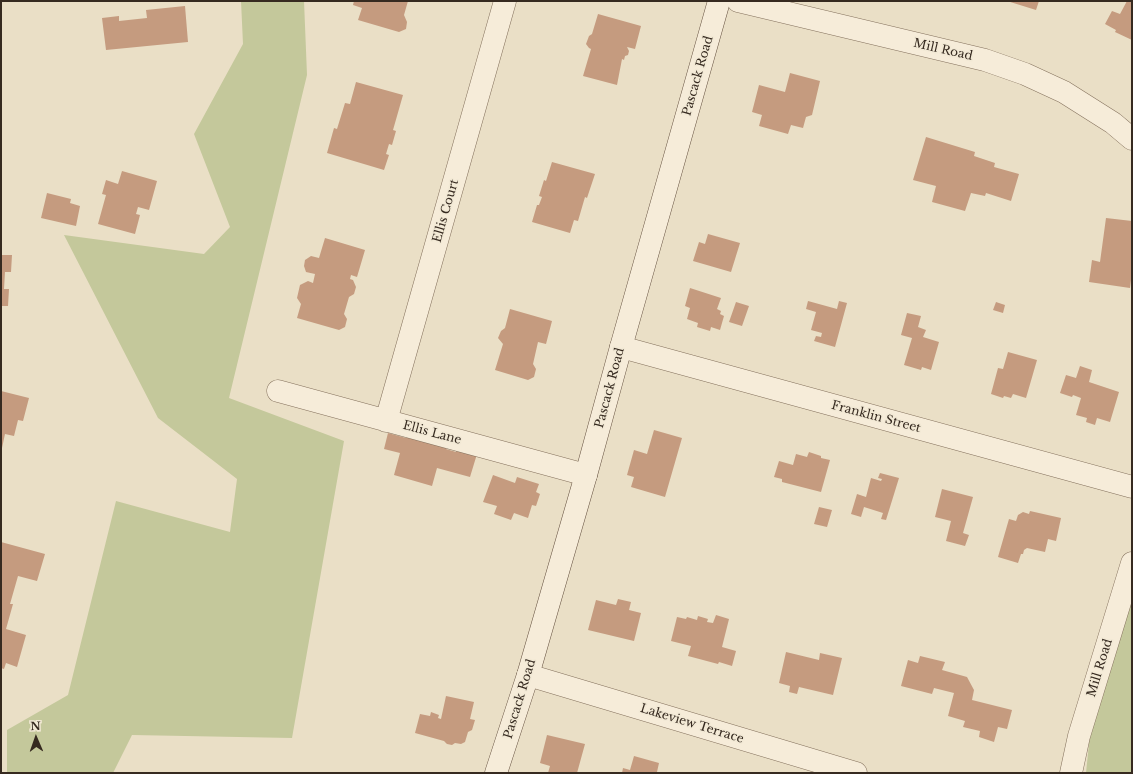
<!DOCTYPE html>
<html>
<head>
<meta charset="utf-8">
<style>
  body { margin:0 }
  #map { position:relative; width:1133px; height:774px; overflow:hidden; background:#eadfc6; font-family:"Libre Baskerville",serif }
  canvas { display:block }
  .frame { position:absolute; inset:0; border:2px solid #362a20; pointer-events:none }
  .north { position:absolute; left:16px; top:718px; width:40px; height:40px; -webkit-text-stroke:3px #f2e9d5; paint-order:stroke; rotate:358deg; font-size:11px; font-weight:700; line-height:16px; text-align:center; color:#362a20 }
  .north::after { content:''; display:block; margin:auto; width:14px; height:18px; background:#362a20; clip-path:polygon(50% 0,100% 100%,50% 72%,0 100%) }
</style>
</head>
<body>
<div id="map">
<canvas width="1133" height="774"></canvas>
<div class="frame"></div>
<div class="north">N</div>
</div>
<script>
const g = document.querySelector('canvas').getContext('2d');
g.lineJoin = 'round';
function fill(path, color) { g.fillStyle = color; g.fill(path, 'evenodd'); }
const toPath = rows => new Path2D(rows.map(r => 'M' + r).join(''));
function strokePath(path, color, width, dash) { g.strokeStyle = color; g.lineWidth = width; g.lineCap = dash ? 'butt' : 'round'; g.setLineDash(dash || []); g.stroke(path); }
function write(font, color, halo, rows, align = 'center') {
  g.font = font + ' "Libre Baskerville",serif'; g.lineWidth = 3; g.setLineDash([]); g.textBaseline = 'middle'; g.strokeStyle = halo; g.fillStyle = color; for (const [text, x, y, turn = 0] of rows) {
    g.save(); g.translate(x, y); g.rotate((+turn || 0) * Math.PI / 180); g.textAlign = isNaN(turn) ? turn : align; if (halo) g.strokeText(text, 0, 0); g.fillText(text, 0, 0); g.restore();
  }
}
const green = toPath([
  [241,1,304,1,307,75,229,398,344,441,292,738,132,735,113,773,7,773,7,730,68,695,116,501,230,532,237,479,158,418,64,235,204,254,230,227,194,134,243,44],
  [1132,593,1132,773,1086,773,1091,724]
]);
const building = toPath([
  [354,1,408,1,404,15,407,22,406,29,399,32,358,20,362,8,353,5],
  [1007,1,1039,1,1036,10],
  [1127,1,1132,1,1132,40,1115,32,1116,30,1105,24,1112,11,1120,14],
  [185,6,188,42,106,50,102,18,119,16,119,21,147,18,146,10],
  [598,14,641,26,635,49,627,47,629,51,628,55,625,56,624,60,622,59,617,85,583,76,591,49,589,48,586,44,589,36,592,34],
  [790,73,820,81,812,115,806,117,803,128,791,125,788,134,759,126,762,115,752,112,759,85,785,92],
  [356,82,403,95,393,130,396,131,392,145,389,144,386,154,389,155,384,170,327,153,334,128,337,129,345,103,350,104],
  [926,137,975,152,974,156,995,163,994,167,1019,174,1011,201,986,193,985,196,971,193,965,211,932,202,936,186,913,180],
  [552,162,595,174,587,198,585,197,578,221,574,220,570,233,532,222,537,205,539,205,542,197,539,196,544,180,546,181],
  [122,171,157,181,149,210,138,207,136,214,140,215,135,234,98,224,106,195,102,194,106,180,118,184],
  [47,193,71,199,70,203,80,206,76,226,41,218],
  [1106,218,1132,221,1132,272,1130,288,1089,282,1092,260,1100,262],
  [708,234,740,243,731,272,693,261,699,242,705,244],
  [325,238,365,250,357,277,351,275,350,279,353,280,356,287,354,294,349,297,344,314,347,319,345,327,339,330,297,318,301,304,297,298,300,285,308,281,313,283,315,274,306,272,304,266,305,260,311,256,319,258],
  [1,255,12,255,11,272,5,272,4,289,9,289,8,306,1,306],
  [690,288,721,298,717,309,721,311,720,314,724,316,720,330,711,327,710,331,697,327,698,323,687,319,690,308,685,306],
  [808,301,837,309,839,301,847,303,835,347,814,341,816,336,821,337,822,333,811,330,816,312,806,309],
  [736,302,749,306,742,326,729,322],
  [996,302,1005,305,1003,313,993,310],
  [510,309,552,321,546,344,538,342,533,364,536,369,534,377,528,380,495,370,503,344,498,338,501,331,505,328],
  [907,313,921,316,918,327,926,330,923,337,939,342,931,370,922,367,921,370,904,365,912,338,901,335],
  [1008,352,1037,360,1026,398,1013,394,1011,398,1004,396,1003,398,991,394,998,368,1003,369],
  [1080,366,1092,370,1089,382,1119,392,1110,422,1097,418,1095,425,1086,422,1087,418,1076,415,1081,398,1073,395,1072,397,1060,393,1066,375,1076,378],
  [1,391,29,398,23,421,18,420,14,436,5,434,2,448],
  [654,430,682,438,665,497,631,487,634,477,627,475,634,450,647,454],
  [388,433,406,438,407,435,447,446,446,449,456,452,457,448,477,454,470,477,437,468,432,486,394,475,400,453,384,449],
  [809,452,821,456,821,458,830,460,821,492,782,482,782,479,774,477,779,461,793,465,796,454,807,457],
  [880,473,899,478,886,520,881,519,883,513,864,507,861,517,851,514,857,494,866,497,871,478,881,481,882,479,878,478],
  [493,475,515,483,517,477,539,484,536,492,540,494,536,506,532,505,528,518,514,513,511,520,494,514,497,506,483,502],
  [942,489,973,497,963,533,969,535,965,546,946,541,951,521,935,517],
  [819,507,832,510,827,527,814,524],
  [1030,511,1061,518,1056,541,1048,539,1045,552,1027,548,1024,550,1023,554,1021,554,1018,563,998,557,1009,519,1016,521,1018,515,1023,512,1029,514],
  [1,542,45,554,37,581,18,576,10,604,13,604,6,629,26,635,17,667,6,663,4,669,1,668],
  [618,599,631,602,629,610,641,613,634,641,588,630,596,600,616,605],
  [716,615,729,619,722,647,736,651,732,666,719,662,718,664,688,656,691,646,671,641,677,617,686,619,687,617,697,620,698,616,708,619,707,622,713,623],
  [786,652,819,660,820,653,842,658,833,695,799,687,797,694,789,692,790,686,779,683],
  [920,656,945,662,942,670,967,677,974,690,972,700,1012,710,1007,729,998,727,994,742,979,737,980,731,963,727,965,721,948,716,954,693,934,688,932,694,901,686,908,660,918,663],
  [446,696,474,702,470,719,475,720,472,730,468,732,465,742,461,744,455,743,452,745,447,744,444,741,415,733,420,714,430,716,431,712,439,715,438,718,441,719],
  [547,735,585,744,577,773,548,773,550,766,540,763],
  [634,756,659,763,657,772,660,773,622,773,623,768,630,770]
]);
const street = toPath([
  [738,1,985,60,1025,74,1064,92,1113,123,1132,139],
  [621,347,1132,487],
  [278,391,586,475],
  [386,421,505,1],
  [528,675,856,773],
  [1071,773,1079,736,1132,563]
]);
const secondary = toPath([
  [496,773,528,675,586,475,621,347,719,1]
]);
const streetNames = [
  ["Mill Road",943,50,13],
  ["Pascack Road",698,76,-74],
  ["Ellis Court",446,211,-74],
  ["Pascack Road",610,388,-75],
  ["Franklin Street",876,417,15],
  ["Ellis Lane",432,433,15],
  ["Mill Road",1100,668,-73],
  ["Pascack Road",520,699,-73],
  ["Lakeview Terrace",692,724,17]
];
fill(green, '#c4c89b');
fill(building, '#c59b7f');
strokePath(street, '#84715d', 23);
strokePath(secondary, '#665241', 23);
strokePath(street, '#f6ecd9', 22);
strokePath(secondary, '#f6ecd9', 22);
write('12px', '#362a20', '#f2e9d5', streetNames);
</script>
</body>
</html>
